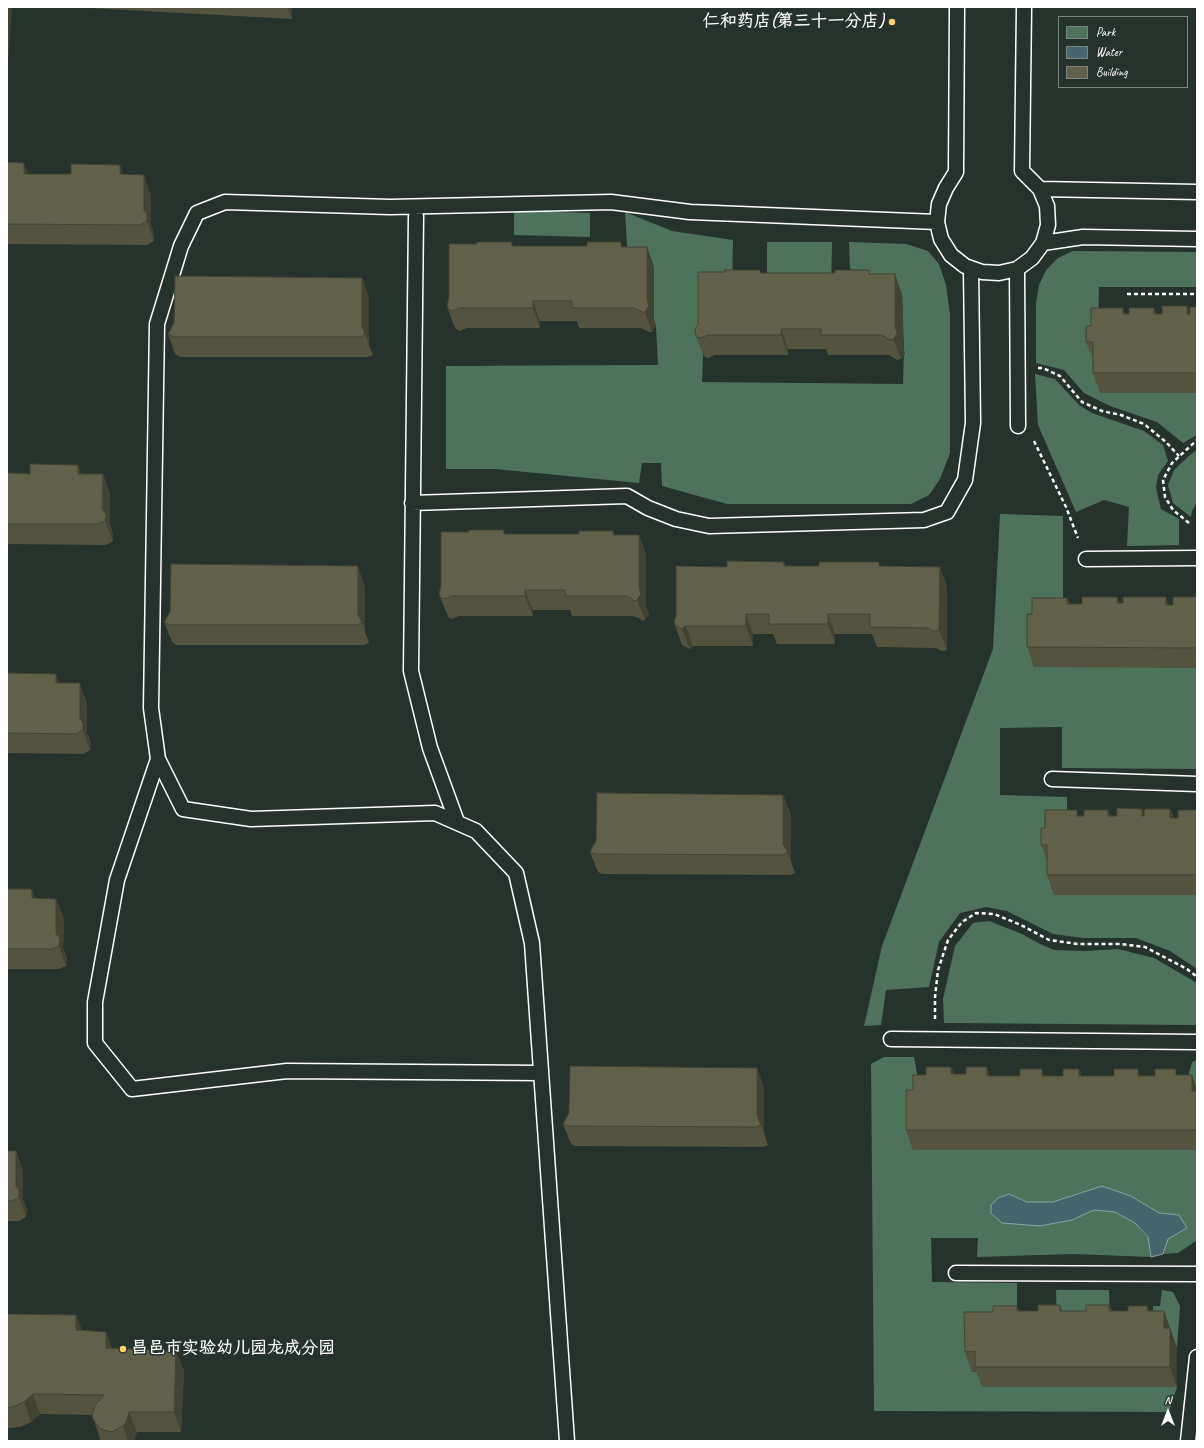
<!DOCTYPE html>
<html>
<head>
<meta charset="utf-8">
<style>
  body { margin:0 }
  #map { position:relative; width:1204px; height:1448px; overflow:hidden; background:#26332d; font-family:Caveat,sans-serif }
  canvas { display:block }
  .frame { position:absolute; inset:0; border:8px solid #fff; pointer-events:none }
  .legend { position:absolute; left:1058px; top:16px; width:130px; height:72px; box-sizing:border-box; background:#26332d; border:1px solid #7d8581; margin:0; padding:5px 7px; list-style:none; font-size:12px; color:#fff }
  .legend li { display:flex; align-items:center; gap:8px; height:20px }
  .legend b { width:20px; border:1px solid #7d8581 }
  .north { position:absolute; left:1148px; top:1392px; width:40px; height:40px; -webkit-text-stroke:3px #26332d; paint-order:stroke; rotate:0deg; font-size:11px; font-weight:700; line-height:16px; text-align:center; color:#fff }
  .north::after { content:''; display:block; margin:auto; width:14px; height:18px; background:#fff; clip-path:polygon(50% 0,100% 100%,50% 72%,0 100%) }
</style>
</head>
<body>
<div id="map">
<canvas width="1204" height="1448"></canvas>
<div class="frame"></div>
<ul class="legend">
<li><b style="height:11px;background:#4f725d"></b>Park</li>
<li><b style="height:11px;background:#46656c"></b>Water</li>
<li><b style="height:11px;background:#60604b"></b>Building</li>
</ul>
<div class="north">N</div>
</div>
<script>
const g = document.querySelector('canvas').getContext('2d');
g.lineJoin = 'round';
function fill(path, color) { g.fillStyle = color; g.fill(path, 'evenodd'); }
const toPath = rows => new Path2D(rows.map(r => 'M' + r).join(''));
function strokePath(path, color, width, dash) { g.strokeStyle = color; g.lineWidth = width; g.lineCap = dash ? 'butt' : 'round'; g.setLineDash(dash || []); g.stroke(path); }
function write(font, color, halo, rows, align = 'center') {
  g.font = font + ' Caveat,"LXGW WenKai TC",sans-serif'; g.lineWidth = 3; g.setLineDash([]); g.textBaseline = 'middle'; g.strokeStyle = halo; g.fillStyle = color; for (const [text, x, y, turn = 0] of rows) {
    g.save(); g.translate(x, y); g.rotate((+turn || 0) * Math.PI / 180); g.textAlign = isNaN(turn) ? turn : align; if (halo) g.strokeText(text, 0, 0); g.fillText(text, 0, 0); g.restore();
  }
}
const green = toPath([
  [514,211,590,213,590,237,514,235],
  [625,212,672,231,733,240,732,290,705,345,703,354,702,382,903,384,904,350,902,294,863,272,850,269,849,242,906,244,928,251,939,264,946,285,950,314,950,453,940,479,929,495,911,504,727,504,662,486,661,463,642,463,639,483,495,469,446,469,446,366,658,365,656,326,628,262],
  [767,242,832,242,831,293,767,293],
  [1073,251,1197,252,1197,287,1099,287,1098,328,1197,393,1197,435,1183,443,1157,422,1110,406,1084,393,1064,370,1036,363,1036,304,1039,285,1046,270,1058,258],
  [1035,374,1055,379,1079,405,1092,413,1144,431,1163,445,1168,461,1158,475,1156,488,1161,509,1179,519,1179,545,1127,546,1129,507,1104,500,1076,512,1038,425],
  [1197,450,1197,502,1192,511,1191,517,1173,503,1168,485,1174,470,1190,455],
  [1000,514,1063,516,1063,618,1197,668,1197,769,1062,768,1062,727,1000,728,1000,795,1067,797,1067,830,1197,895,1197,969,1170,951,1136,938,1083,938,1053,934,1007,911,986,907,960,913,939,942,929,987,886,990,881,1025,864,1026,882,946,993,649],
  [989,921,1022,934,1038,943,1054,950,1086,951,1118,949,1154,958,1197,983,1197,1025,944,1023,943,999,955,946,973,923],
  [884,1057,914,1057,921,1095,1197,1150,1197,1238,1196,1241,1178,1253,1163,1254,1168,1239,1187,1228,1179,1215,1159,1213,1131,1196,1083,1192,1054,1202,1027,1202,1009,1194,998,1198,1072,1220,1094,1210,1115,1212,1135,1223,1148,1238,1151,1257,1073,1254,977,1257,978,1238,931,1238,932,1282,1017,1283,1017,1326,972,1372,982,1371,1177,1387,1169,1412,874,1411,871,1064],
  [1197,1060,1197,1095,1183,1095,1192,1062],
  [1056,1290,1109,1290,1110,1325,1057,1325],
  [1162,1290,1173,1292,1180,1306,1177,1348,1154,1326,1153,1306,1160,1306]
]);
const water = toPath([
  [1102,1186,1131,1196,1159,1213,1179,1215,1187,1228,1168,1239,1163,1254,1151,1257,1148,1237,1135,1223,1115,1212,1094,1210,1072,1220,1040,1226,1002,1223,991,1213,991,1205,998,1198,1009,1194,1027,1202,1053,1202,1102,1186]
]);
const path = toPath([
  [1127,294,1197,294],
  [1038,368,1043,368,1060,376,1082,402,1102,411,1121,415,1144,424,1166,442,1179,456],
  [1034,441,1066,507,1078,538],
  [1189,523,1173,510,1165,497,1163,480,1172,463,1197,440],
  [935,1019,935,997,938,970,948,940,962,922,976,913,994,914,1021,925,1049,940,1078,944,1120,944,1145,947,1187,969,1197,977]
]);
const lane = toPath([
  [957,7,956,172,946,188,939,204,937,222,941,239,951,255,965,266,982,272,999,273,1017,269,1032,258,1043,243,1048,225,1047,206,1040,189,1022,171,1024,7],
  [1040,189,1197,192],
  [416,216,411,671,430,748,457,822],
  [1043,243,1083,237,1197,239],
  [1017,269,1018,426],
  [412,503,627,496,648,508,676,519,709,526,924,520,947,512,965,480,973,423,971,269],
  [1086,559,1197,558],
  [158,759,117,880,95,1002,95,1043,132,1089,287,1071,541,1073],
  [1052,779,1197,784],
  [891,1039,1197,1042],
  [956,1273,1197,1274],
  [567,1441,532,943,516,873,476,831,435,813,251,819,183,809,158,759,151,708,157,324,181,246,197,213,225,202,390,207,611,202,690,212,937,222],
  [1188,1441,1197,1357]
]);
const wall = toPath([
  [71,7,292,7,292,19],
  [7,162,27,174,71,174,120,165,123,175,151,195,151,225,154,234,154,241,147,245,7,244],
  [621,242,622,247,647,247,654,267,654,319,656,326,652,332,649,332,641,328,579,328,577,321,540,321,540,328,467,328,460,331,456,329,454,326,447,306,513,246,587,246],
  [761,273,870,274,902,294,903,346,905,354,901,359,897,360,889,355,828,355,826,349,788,349,788,355,715,355,708,358,705,357,703,354,695,334],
  [362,278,369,298,369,345,373,355,368,357,180,357,175,354,168,334],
  [1187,306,1190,313,1197,307,1197,393,1100,393,1093,373,1093,359,1086,342,1091,326,1125,314,1129,314,1154,308,1157,314,1162,314],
  [7,473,103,474,110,494,110,524,113,534,113,541,106,545,7,544],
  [613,531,615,535,639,535,646,555,646,607,649,614,645,620,642,621,639,618,633,616,572,616,570,610,533,610,533,616,459,616,452,619,449,618,447,614,439,594,505,534,579,534],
  [784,562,786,566,940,567,947,587,947,650,941,651,936,648,877,647,872,634,835,634,835,644,777,644,773,634,753,634,753,646,693,646,690,649,682,645,675,625,727,567],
  [365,586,365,632,369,643,364,645,176,645,172,642,164,622],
  [1117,597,1119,603,1169,605,1173,605,1197,597,1197,668,1034,667,1027,647,1032,614,1067,598,1070,604,1082,604],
  [7,683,59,683,87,703,87,733,91,743,90,750,83,754,7,753],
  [783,795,791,815,791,861,795,873,790,875,602,874,598,872,590,852],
  [1170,809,1174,818,1178,818,1197,810,1197,895,1054,895,1047,875,1047,861,1041,845,1045,828,1079,816,1084,816,1108,810,1111,816,1144,815],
  [7,889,36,898,56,899,64,919,63,948,67,958,66,966,59,969,7,969],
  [951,1067,954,1074,966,1074,987,1067,990,1076,1020,1076,1042,1069,1044,1076,1063,1076,1079,1069,1082,1076,1114,1076,1138,1069,1140,1076,1192,1075,1197,1090,1197,1150,913,1150,906,1130,926,1075],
  [757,1068,764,1088,764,1133,768,1145,763,1147,575,1146,571,1144,563,1124],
  [7,1151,16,1151,23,1171,23,1200,27,1210,26,1217,19,1221,7,1221],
  [1060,1305,1062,1311,1086,1311,1109,1305,1112,1311,1128,1311,1147,1306,1149,1311,1164,1311,1177,1348,1177,1387,982,1387,976,1371,972,1372,965,1352,993,1312,1017,1306,1019,1311,1038,1311],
  [7,1314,76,1315,82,1331,106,1332,112,1348,176,1351,184,1371,181,1432,137,1432,134,1441,101,1441,94,1421,93,1415,40,1414,31,1422,20,1427,9,1428,7,1428]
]);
const shadedWall = toPath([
  [7,7,12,7,7,76],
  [287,7,292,7,292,19],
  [24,163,31,183,24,174],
  [120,165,127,185,120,174],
  [144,175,151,195,151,225,154,234,154,241,147,221,144,210],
  [647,247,654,267,654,319,656,326,652,332,645,312,647,299],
  [895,274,902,294,903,346,905,354,901,359,893,339,895,326],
  [362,278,369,298,369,345,362,326],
  [533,301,540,321,540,328,533,308],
  [1187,306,1195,326,1187,314],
  [1123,308,1130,328,1123,314],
  [1154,308,1162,328,1154,314],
  [781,329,788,349,788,355,781,335],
  [78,465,86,485,78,474],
  [103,474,110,494,110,524,113,534,113,541,105,521,102,509],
  [639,535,646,555,646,607,649,614,645,620,637,600,639,587],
  [358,566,365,586,365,632,358,614],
  [940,567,947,587,947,650,939,630],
  [525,590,533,610,533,616,525,596],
  [1166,597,1174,617,1166,605],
  [746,614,753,634,753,646,746,626],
  [828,614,835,634,835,644,828,624],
  [686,626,693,646,690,649,682,629],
  [56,674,63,694,56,683],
  [80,683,87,703,87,733,91,743,90,750,83,730,80,718],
  [783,795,791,815,791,861,783,844],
  [1142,809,1149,829,1142,816],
  [1170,809,1178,829,1170,818],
  [1108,810,1116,830,1108,816],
  [32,889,39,909,32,898],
  [56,899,64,919,63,948,67,958,66,966,59,946,56,934],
  [951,1067,959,1087,951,1074],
  [987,1067,994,1087,987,1076],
  [757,1068,764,1088,764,1133,757,1115],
  [1042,1069,1049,1089,1042,1076],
  [1079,1069,1087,1089,1079,1076],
  [1138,1069,1145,1089,1138,1076],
  [1192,1075,1197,1090,1197,1106,1192,1091],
  [16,1151,23,1171,23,1200,27,1210,26,1217,19,1197,16,1186],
  [1060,1305,1067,1325,1060,1311],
  [1164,1311,1177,1348,1177,1387,1170,1367,1164,1328],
  [76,1315,84,1335,76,1330],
  [106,1332,113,1352,106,1348],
  [176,1351,184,1371,181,1432,174,1412],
  [33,1394,40,1414,31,1422,24,1402],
  [129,1412,137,1432,134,1441,128,1441,123,1426]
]);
const building = toPath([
  [7,162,24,163,24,174,71,174,71,164,120,165,120,174,144,175,144,210,147,214,147,221,139,225,7,224,7,162],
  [477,242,512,242,512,246,587,246,587,242,621,242,621,247,647,247,647,299,649,306,645,312,642,312,634,308,572,308,572,301,533,301,533,308,460,308,452,311,449,309,447,306,449,297,449,244,477,244,477,242],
  [725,270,760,270,760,273,835,273,835,270,869,270,869,274,895,274,895,326,897,334,893,339,890,340,882,335,821,335,821,329,781,329,781,335,708,335,701,338,698,337,695,334,695,329,698,325,698,272,725,272,725,270],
  [175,276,362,278,362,326,365,335,361,337,173,337,168,334,174,323,175,276],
  [1162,306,1187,306,1187,314,1190,314,1190,307,1197,307,1197,373,1093,373,1093,342,1086,342,1086,326,1091,326,1091,308,1123,308,1123,314,1129,314,1129,308,1154,308,1154,314,1162,314,1162,306],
  [30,464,78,465,78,474,103,474,102,509,106,514,105,521,98,524,7,524,7,473,30,474,30,464],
  [469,530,504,530,504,534,579,534,579,531,613,531,613,535,639,535,639,587,641,594,637,600,634,601,631,598,626,596,565,596,565,590,525,590,525,596,452,596,445,599,441,598,439,594,441,586,441,532,469,532,469,530],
  [727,561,784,562,784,566,819,566,819,562,879,562,879,566,940,567,939,630,933,631,928,628,870,627,870,614,828,614,828,624,769,624,769,614,746,614,746,626,686,626,682,629,675,625,674,621,676,616,676,566,727,567,727,561],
  [171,564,358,566,358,614,362,623,356,625,169,625,164,622,170,612,171,564],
  [1082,597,1117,597,1117,603,1123,603,1123,597,1166,597,1166,605,1173,605,1173,597,1197,597,1197,648,1027,647,1027,614,1032,614,1032,598,1067,598,1067,604,1082,604,1082,597],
  [7,673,56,674,56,683,80,683,80,718,83,723,83,730,76,734,7,733,7,673],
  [597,793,783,795,783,844,788,852,783,855,595,854,590,852,596,841,597,793],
  [1117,808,1142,809,1142,816,1144,816,1144,809,1170,809,1170,818,1178,818,1178,810,1197,810,1197,875,1047,875,1047,845,1041,845,1041,828,1045,828,1045,810,1077,810,1077,816,1084,816,1084,810,1108,810,1108,816,1117,816,1117,808],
  [7,889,32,889,32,898,56,899,56,934,60,938,59,946,52,949,7,949,7,889],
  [570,1066,757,1068,757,1115,761,1125,756,1127,568,1126,563,1124,569,1113,570,1066],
  [926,1067,951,1067,951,1074,966,1074,966,1067,987,1067,987,1076,1020,1076,1020,1069,1042,1069,1042,1076,1063,1076,1063,1069,1079,1069,1079,1076,1114,1076,1114,1069,1138,1069,1138,1076,1155,1076,1155,1069,1176,1069,1176,1075,1192,1075,1192,1091,1197,1091,1197,1130,906,1130,906,1090,913,1090,913,1075,926,1075,926,1067],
  [7,1151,16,1151,16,1186,19,1190,19,1197,12,1201,7,1201,7,1151],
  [1038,1305,1060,1305,1060,1311,1086,1311,1086,1305,1109,1305,1109,1311,1128,1311,1128,1306,1147,1306,1147,1311,1164,1311,1164,1328,1170,1328,1170,1367,975,1367,975,1351,965,1352,964,1312,993,1312,993,1306,1017,1306,1017,1311,1038,1311,1038,1305],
  [7,1314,76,1315,76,1330,106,1332,106,1348,176,1351,174,1412,129,1412,126,1422,123,1426,112,1432,107,1431,101,1429,94,1421,92,1416,95,1405,104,1395,33,1394,24,1402,13,1407,7,1408,7,1314]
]);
const markers = [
  [892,22,4,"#ffd166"],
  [123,1349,4,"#ffd166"]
];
const poiNames = [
  ["仁和药店(第三十一分店)",884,22],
  ["昌邑市实验幼儿园龙成分园",131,1349,"left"]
];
fill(green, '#4f725d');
fill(water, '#46656c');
strokePath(water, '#90a3a7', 1);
strokePath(lane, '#fff', 17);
strokePath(path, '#fff', 2.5, [4, 3]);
strokePath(lane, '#26332d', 14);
fill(wall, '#535340');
fill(shadedWall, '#434334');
fill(building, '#60604b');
strokePath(building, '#434334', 1);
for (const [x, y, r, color] of markers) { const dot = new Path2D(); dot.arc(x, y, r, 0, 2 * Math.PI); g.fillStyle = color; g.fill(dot); strokePath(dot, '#26332d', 1.5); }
write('bold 17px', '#fff', '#26332d', poiNames, 'right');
</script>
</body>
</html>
